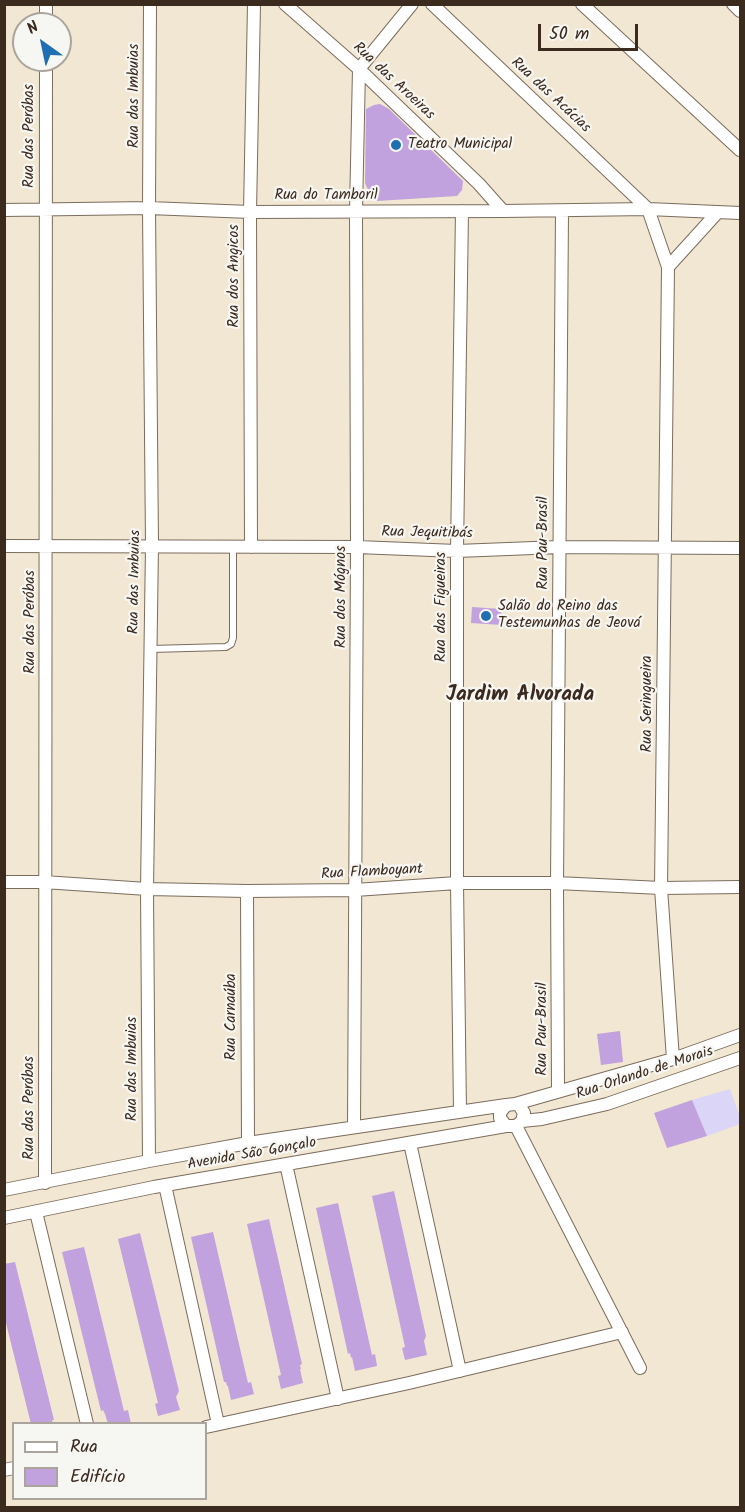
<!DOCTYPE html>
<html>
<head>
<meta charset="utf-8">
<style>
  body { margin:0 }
  #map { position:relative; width:745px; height:1512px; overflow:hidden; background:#f1e7d2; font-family:Kalam,sans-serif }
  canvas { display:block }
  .frame { position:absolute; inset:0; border:6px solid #3b2a1e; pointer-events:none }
  .legend { position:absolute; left:12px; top:1422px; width:195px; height:78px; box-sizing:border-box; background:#f6f6f2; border:2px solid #aba49d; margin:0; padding:8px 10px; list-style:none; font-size:18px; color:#3b2a1e }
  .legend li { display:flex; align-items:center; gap:12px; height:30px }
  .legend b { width:30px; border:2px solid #aba49d }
  .north { position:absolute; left:12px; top:12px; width:60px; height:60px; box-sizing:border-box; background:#f6f6f2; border:2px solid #aba49d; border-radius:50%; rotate:327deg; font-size:16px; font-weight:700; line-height:24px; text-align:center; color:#3b2a1e }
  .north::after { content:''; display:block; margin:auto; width:21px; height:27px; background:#1f6fb2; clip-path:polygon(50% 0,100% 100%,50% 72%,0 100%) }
  .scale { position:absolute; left:538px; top:24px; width:100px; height:27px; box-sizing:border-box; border:3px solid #3b2a1e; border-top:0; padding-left:8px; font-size:18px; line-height:21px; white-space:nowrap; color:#3b2a1e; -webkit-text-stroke:4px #f6f6f2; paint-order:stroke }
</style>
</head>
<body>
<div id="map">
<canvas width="745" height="1512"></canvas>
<div class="frame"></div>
<ul class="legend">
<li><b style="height:8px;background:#fff"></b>Rua</li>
<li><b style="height:16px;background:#c1a1de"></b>Edifício</li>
</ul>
<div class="north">N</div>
<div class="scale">50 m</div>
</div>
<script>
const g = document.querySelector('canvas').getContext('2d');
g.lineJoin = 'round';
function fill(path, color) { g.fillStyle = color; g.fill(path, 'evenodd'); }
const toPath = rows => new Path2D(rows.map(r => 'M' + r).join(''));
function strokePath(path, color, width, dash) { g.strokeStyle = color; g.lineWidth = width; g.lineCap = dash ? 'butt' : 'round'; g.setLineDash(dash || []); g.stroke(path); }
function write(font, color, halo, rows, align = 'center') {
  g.font = font + ' Kalam,sans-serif'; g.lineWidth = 4.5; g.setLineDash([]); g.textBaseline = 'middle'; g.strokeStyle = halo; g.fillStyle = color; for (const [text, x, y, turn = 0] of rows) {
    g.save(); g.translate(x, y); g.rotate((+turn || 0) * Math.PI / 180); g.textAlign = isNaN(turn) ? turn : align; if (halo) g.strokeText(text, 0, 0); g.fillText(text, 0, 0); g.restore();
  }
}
const built = toPath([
  [730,1089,740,1117,740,1124,707,1136,692,1100]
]);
const building = toPath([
  [380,104,389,109,463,181,462,190,457,196,377,201,369,192,365,183,366,109,374,105],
  [472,607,501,609,502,625,471,623],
  [620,1031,623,1062,601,1065,597,1034],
  [692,1100,707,1136,667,1148,654,1113],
  [394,1191,426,1336,424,1341,427,1355,405,1360,402,1348,405,1347,372,1196],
  [338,1203,372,1355,375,1354,377,1366,355,1371,352,1357,351,1358,350,1353,348,1354,316,1208],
  [269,1219,302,1364,300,1365,301,1369,300,1369,303,1383,281,1389,278,1376,281,1375,247,1224],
  [213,1232,248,1383,251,1382,254,1394,231,1400,228,1386,227,1386,226,1382,224,1382,191,1237],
  [140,1233,179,1391,176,1397,180,1410,158,1416,155,1404,158,1403,118,1239],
  [84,1247,124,1411,128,1410,131,1424,108,1424,105,1414,103,1410,101,1411,62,1252],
  [15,1262,54,1420,52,1420,53,1424,31,1424,4,1315,4,1264]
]);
const lane = toPath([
  [150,649,226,647,231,644,233,638,233,547]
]);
const street = toPath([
  [285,4,359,69,479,184,503,211],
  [432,4,648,209,668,267,661,888,673,1059],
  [582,4,740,150],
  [733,4,740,11],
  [46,24,46,4],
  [4,210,149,208,250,212,503,211,648,209,740,213],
  [668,267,717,213],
  [4,546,357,547,457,551,559,547,740,548],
  [251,547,250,212,254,4],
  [4,882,44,882,147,889,247,891,355,890,457,883,557,883,661,888,740,887],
  [247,891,248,1143],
  [558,1091,557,883,562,211],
  [460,1111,457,883,457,551,462,211],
  [522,1121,542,1119,607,1104,740,1058],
  [354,1126,357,547,356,211,359,69,412,4],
  [506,1126,500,1118,500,1113,506,1105,515,1104,673,1059,740,1035],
  [516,1126,640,1368],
  [410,1143,460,1371],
  [149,1161,147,889,152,546,149,208,150,4],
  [286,1164,338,1399],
  [45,1183,46,60],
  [165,1185,218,1424],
  [4,1190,149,1161,248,1143,506,1105],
  [36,1212,87,1424],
  [4,1218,154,1187,506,1126,516,1126,522,1121,524,1113,519,1105,515,1104],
  [206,1427,409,1383,622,1332],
  [4,1470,14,1468]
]);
const markers = [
  [396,145,6,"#1f6fb2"],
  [486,616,6,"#1f6fb2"]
];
const streetNames = [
  ["Rua das Aroeiras",393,82,43],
  ["Rua das Imbuias",135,96,-90],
  ["Rua das Acácias",550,96,43],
  ["Rua das Peróbas",30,136,-90],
  ["Rua do Tamboril",326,196],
  ["Rua dos Angicos",235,276,-90],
  ["Rua Jequitibás",427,534,1],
  ["Rua Pau-Brasil",544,543,-90],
  ["Rua das Imbuias",136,582,-89],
  ["Rua dos Mógnos",342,597,-90],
  ["Rua das Figueiras",442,607,-90],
  ["Rua das Peróbas",31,622,-90],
  ["Rua Seringueira",648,704,-90],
  ["Rua Flamboyant",372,873,-3],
  ["Rua Carnaúba",232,1017,-90],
  ["Rua Pau-Brasil",543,1029,-90],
  ["Rua das Imbuias",133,1069,-90],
  ["Rua Orlando de Morais",645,1074,-18],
  ["Rua das Peróbas",30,1108,-90],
  ["Avenida São Gonçalo",252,1155,-10]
];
const poiNames = [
  ["Teatro Municipal",408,145],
  ["Salão do Reino das",498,607],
  ["Testemunhas de Jeová",498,624]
];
const districtNames = [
  ["Jardim Alvorada",520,696]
];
fill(built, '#dbd6f7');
fill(building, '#c1a1de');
strokePath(lane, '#7b6c5d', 8);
strokePath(street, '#7b6c5d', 14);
strokePath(lane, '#fff', 6);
strokePath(street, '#fff', 12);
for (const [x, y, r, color] of markers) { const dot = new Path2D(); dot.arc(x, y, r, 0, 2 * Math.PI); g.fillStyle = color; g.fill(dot); strokePath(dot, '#f6f6f2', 2); }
write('15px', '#3b2a1e', '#f6f6f2', streetNames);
write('15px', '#3b2a1e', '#f6f6f2', poiNames, 'left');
write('bold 21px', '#3b2a1e', '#f6f6f2', districtNames);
</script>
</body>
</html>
